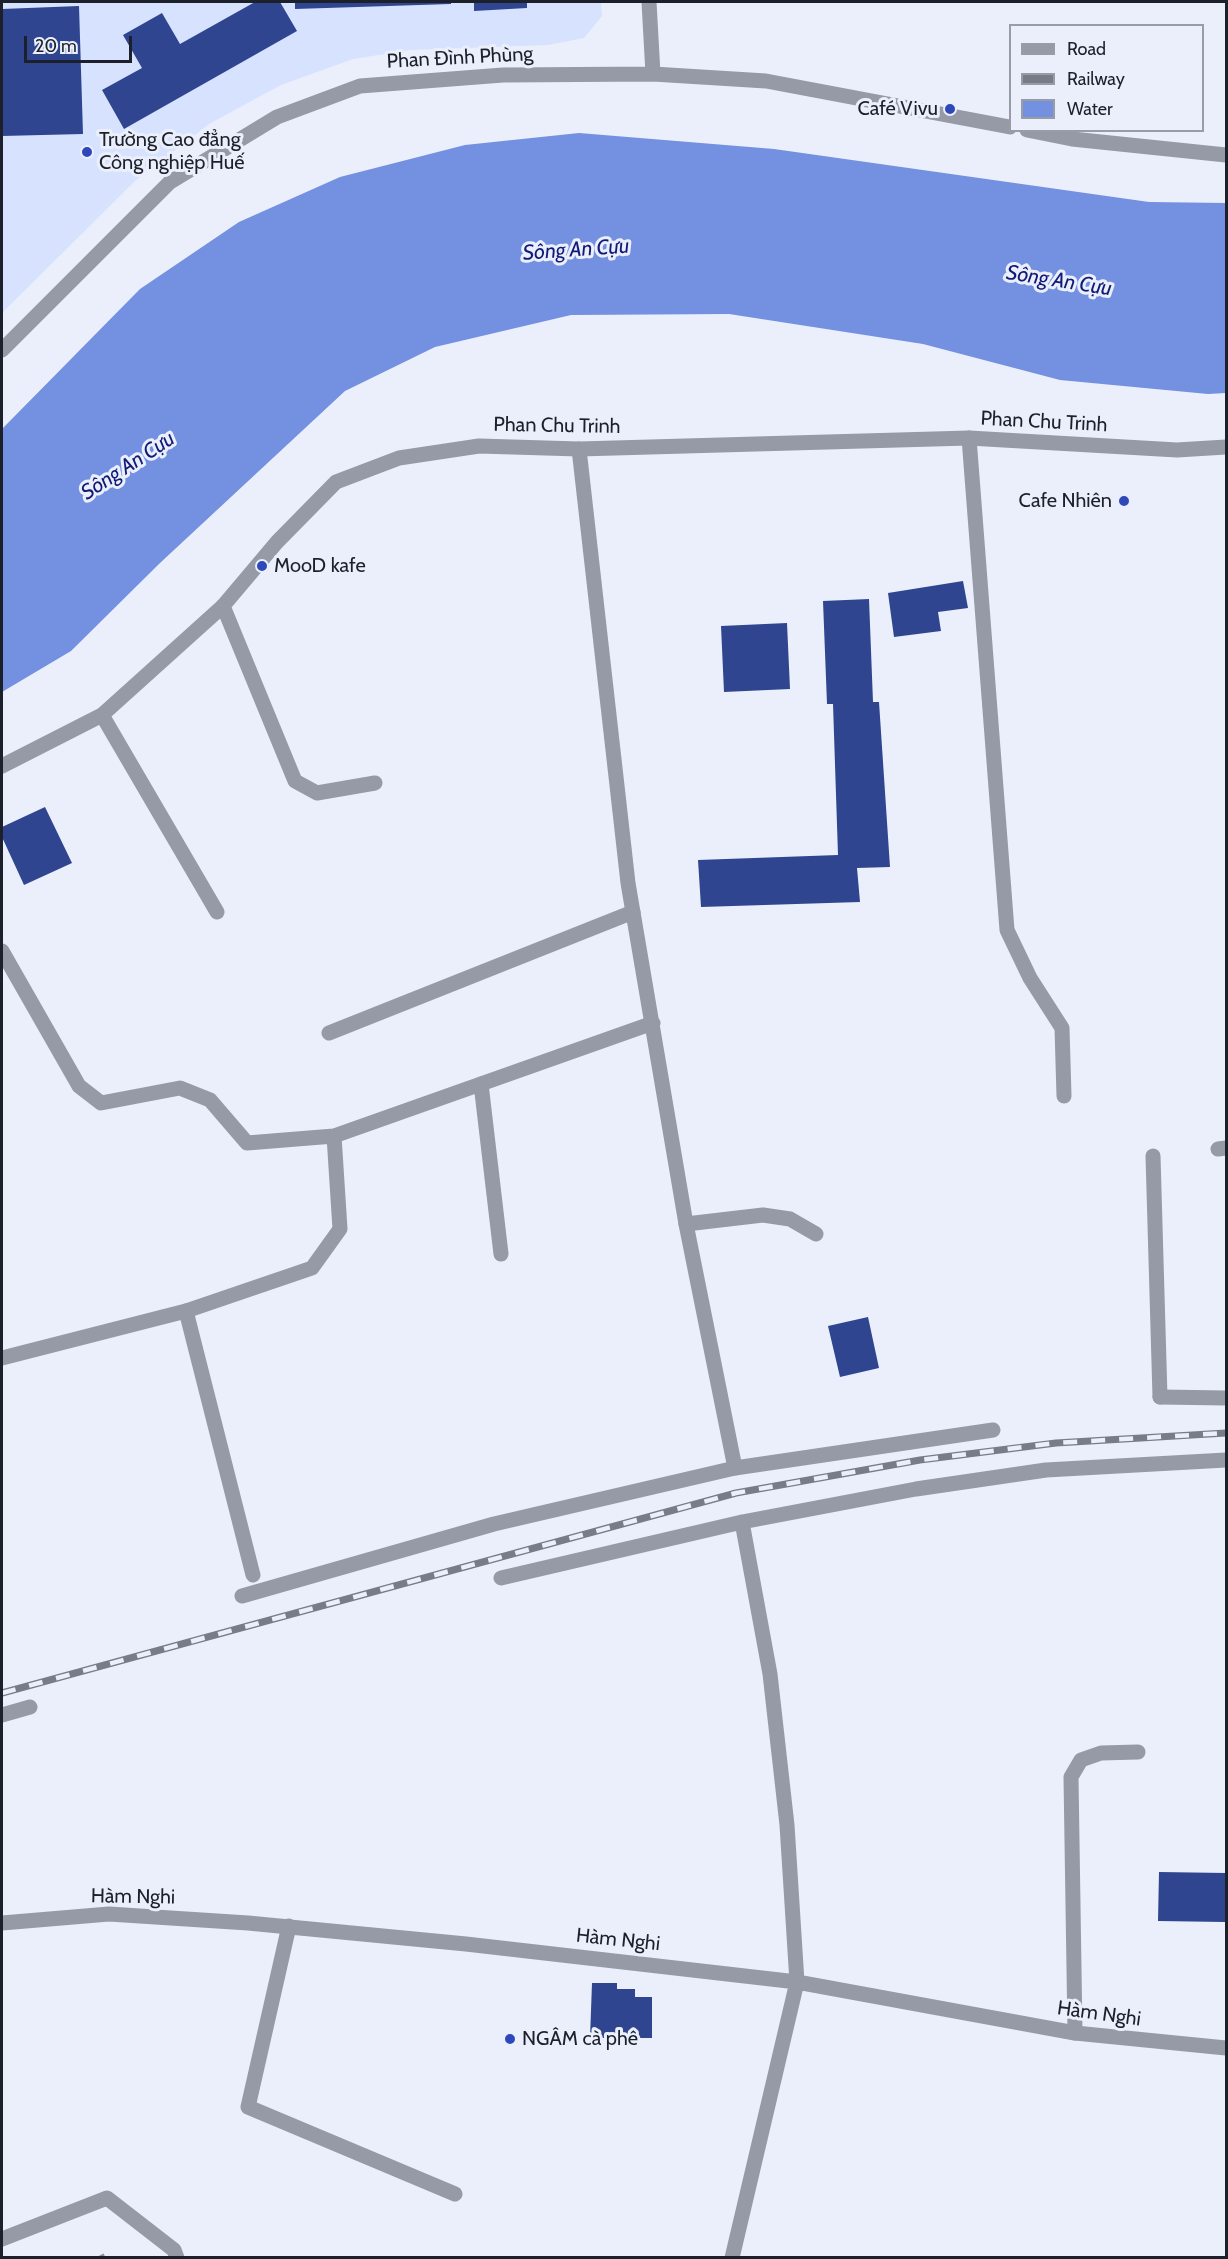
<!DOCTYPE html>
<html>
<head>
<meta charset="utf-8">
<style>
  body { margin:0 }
  #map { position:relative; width:1228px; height:2259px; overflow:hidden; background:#eaeffb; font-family:Cabin,sans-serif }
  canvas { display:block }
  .frame { position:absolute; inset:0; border:3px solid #1c202a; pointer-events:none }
  .legend { position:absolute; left:1009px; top:24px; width:195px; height:108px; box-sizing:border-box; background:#eaeffb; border:2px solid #989ca7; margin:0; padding:8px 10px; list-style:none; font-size:18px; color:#1c202a }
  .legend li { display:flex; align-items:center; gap:12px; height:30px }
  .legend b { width:30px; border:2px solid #989ca7 }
  .scale { position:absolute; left:24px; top:36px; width:108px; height:27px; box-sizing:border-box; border:3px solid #1c202a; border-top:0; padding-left:8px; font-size:18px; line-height:21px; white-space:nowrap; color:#1c202a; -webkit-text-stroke:4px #eaeffb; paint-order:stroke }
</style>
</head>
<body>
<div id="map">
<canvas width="1228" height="2259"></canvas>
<div class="frame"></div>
<ul class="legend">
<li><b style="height:8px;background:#959aa6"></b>Road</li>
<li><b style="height:8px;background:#777c87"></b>Railway</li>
<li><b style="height:16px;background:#7390e1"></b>Water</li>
</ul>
<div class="scale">20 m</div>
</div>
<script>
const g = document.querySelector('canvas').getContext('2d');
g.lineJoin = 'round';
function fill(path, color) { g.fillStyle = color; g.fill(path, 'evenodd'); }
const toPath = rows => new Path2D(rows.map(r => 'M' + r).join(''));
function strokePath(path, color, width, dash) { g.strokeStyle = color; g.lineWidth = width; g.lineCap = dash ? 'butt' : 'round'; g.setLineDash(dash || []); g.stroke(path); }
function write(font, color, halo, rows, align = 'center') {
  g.font = font + ' Cabin,sans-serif'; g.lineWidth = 6; g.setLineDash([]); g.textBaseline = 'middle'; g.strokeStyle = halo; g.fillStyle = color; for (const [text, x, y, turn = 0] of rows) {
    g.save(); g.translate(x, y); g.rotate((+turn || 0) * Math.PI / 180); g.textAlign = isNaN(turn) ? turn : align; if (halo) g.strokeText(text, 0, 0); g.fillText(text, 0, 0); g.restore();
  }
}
const built = toPath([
  [2,2,601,2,602,16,584,38,548,45,410,50,353,59,281,85,209,124,135,181,2,313]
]);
const water = toPath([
  [579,133,774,149,1149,202,1226,203,1226,393,1208,394,1060,380,923,344,729,314,571,315,435,347,345,391,160,563,71,651,2,692,2,429,140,289,239,222,340,177,465,145]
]);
const building = toPath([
  [255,2,280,2,297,31,124,129,102,90,142,68,123,35,162,13,180,44],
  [295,2,451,2,451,4,295,9],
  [474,2,527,2,527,8,474,11],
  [79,6,83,134,2,136,2,9],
  [963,581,968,608,938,612,941,631,894,637,888,593],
  [869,599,873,702,879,702,890,867,857,868,860,902,701,907,698,860,838,855,833,704,827,704,823,601],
  [787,623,790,689,724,692,721,626],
  [45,807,72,863,24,885,2,837,2,827],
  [868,1317,879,1368,840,1377,828,1326],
  [1159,1872,1226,1873,1225,1922,1158,1921],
  [592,1983,617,1983,617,1989,635,1989,635,1997,652,1997,652,2038,590,2038]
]);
const path = toPath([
  [99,2258,105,2255,106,2258]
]);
const service = toPath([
  [969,438,1007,930,1030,978,1062,1028,1064,1096],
  [223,606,295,781,317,793,375,783],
  [102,715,217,912],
  [329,1033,633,912],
  [481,1084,501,1254],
  [1218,1149,1226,1148],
  [1153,1156,1160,1397],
  [686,1224,763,1215,790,1219,816,1234],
  [186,1311,253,1575],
  [242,1596,494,1524,735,1468,993,1430],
  [2,1715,30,1707],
  [289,1926,248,2107,455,2194],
  [1075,2033,1071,1777,1081,1760,1101,1753,1138,1752],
  [2,2239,107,2198,174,2250,177,2258]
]);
const minor = toPath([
  [649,2,653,74],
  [1027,130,1072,139,1226,155],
  [2,350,170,182,277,117,360,86,503,75,653,74,766,81,1010,127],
  [579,449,628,883,686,1224,735,1468],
  [2,951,79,1086,101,1103,180,1088,210,1100,247,1143,334,1136],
  [2,1358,186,1311,312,1268,340,1229,334,1136,653,1023],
  [1160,1397,1226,1398],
  [501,1578,742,1522,916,1489,1046,1470,1226,1460],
  [2,1923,109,1914,248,1923,466,1944,797,1982,1075,2033,1226,2048],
  [732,2258,797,1982,787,1825,770,1674,742,1522]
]);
const tertiary = toPath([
  [2,766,102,715,223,606,277,542,336,482,399,458,479,446,579,449,969,438,1177,450,1226,447]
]);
const rail = toPath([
  [2,1693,736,1493,920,1460,1056,1443,1226,1433]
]);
const markers = [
  [950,109,6,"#2f48b9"],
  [87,152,6,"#2f48b9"],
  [1124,501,6,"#2f48b9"],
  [262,566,6,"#2f48b9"],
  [510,2039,6,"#2f48b9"]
];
const streetNames = [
  ["Phan Đình Phùng",460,58,-3],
  ["Phan Chu Trinh",1044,422,3],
  ["Phan Chu Trinh",557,426,1],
  ["Hàm Nghi",133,1897,1],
  ["Hàm Nghi",618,1940,6],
  ["Hàm Nghi",1099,2014,8]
];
const poiNames = [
  ["Café Vivu",938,109,"right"],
  ["Trường Cao đẳng",99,140],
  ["Công nghiệp Huế",99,163],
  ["Cafe Nhiên",1112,501,"right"],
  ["MooD kafe",274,566],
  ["NGÂM cà phê",522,2039]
];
const waterNames = [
  ["Sông An Cựu",576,250,-4],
  ["Sông An Cựu",1059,281,9],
  ["Sông An Cựu",128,466,-33]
];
fill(built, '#d7e2ff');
fill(water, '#7390e1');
fill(building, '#2f458f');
strokePath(path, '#8d919c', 4, [6, 3]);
strokePath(service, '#959aa6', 15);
strokePath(minor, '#959aa6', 15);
strokePath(tertiary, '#959aa6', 15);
strokePath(rail, '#777c87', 7);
strokePath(rail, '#eaeffb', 4.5, [14]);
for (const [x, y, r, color] of markers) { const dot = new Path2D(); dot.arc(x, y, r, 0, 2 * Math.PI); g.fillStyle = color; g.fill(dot); strokePath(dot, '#eaeffb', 2); }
write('20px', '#1c202a', '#eaeffb', streetNames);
write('20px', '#1c202a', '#eaeffb', poiNames, 'left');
write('italic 21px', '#101a77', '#eaeffb', waterNames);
</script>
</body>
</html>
